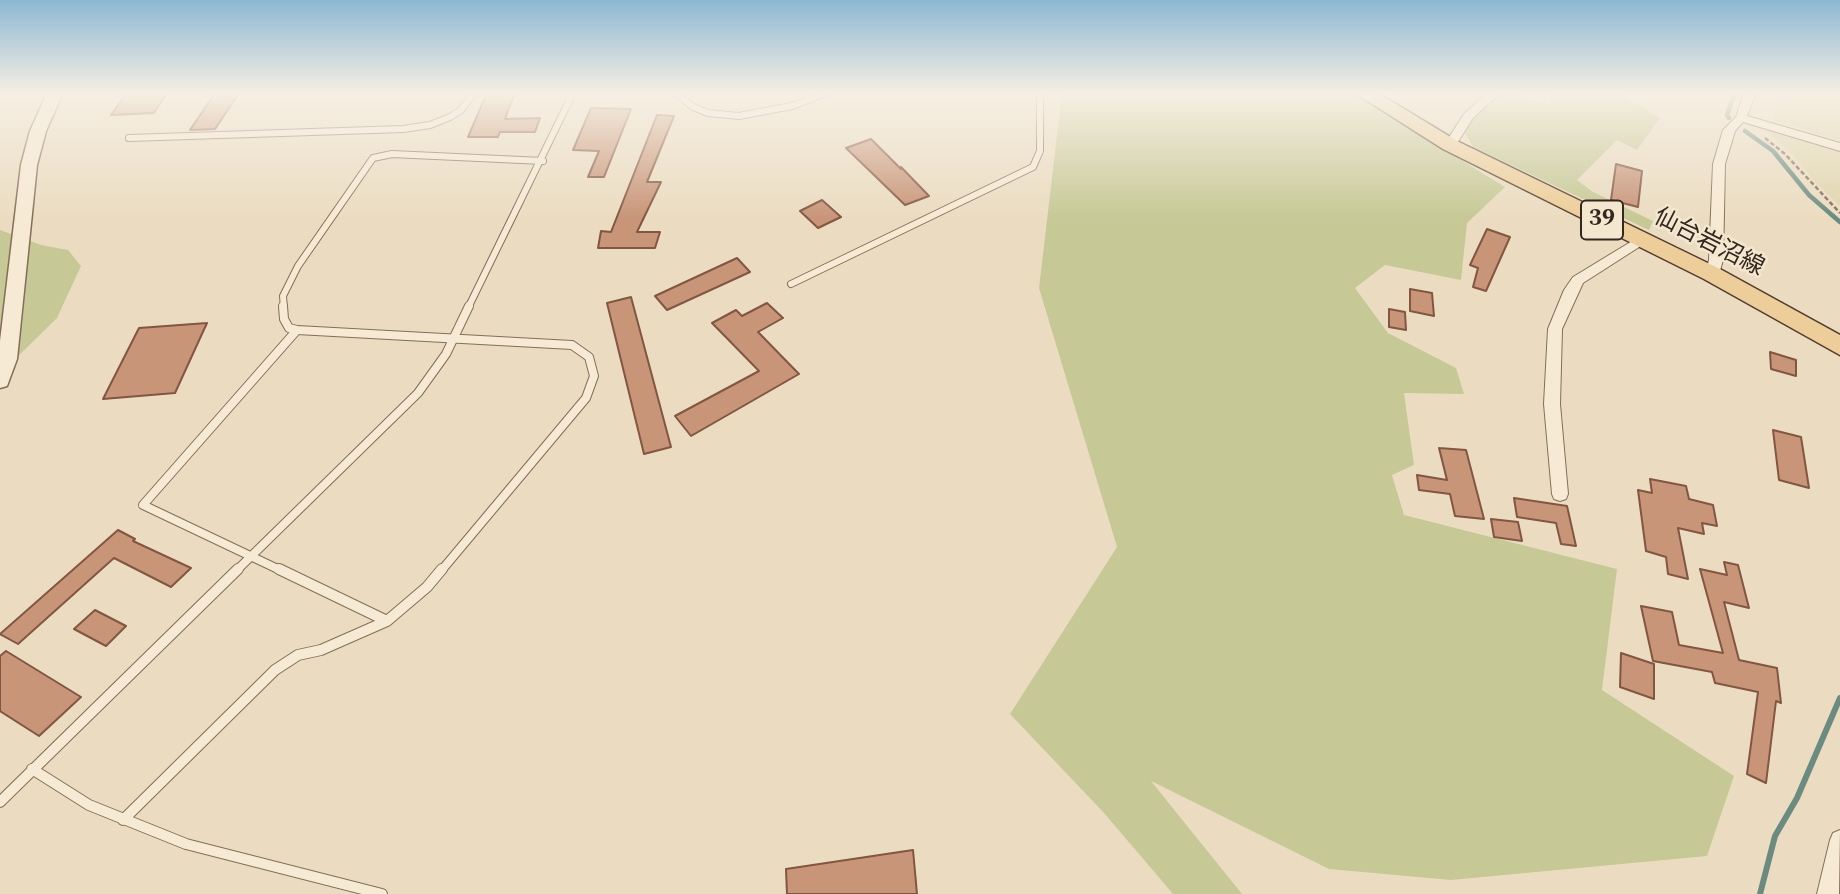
<!DOCTYPE html>
<html>
<head>
<meta charset="utf-8">
<style>
  body { margin:0 }
  canvas { display:block; background:#ebdcc1 }
</style>
</head>
<body>
<canvas width="1840" height="894"></canvas>
<script>
const g = document.querySelector('canvas').getContext('2d');
g.lineJoin = 'round';
function fill(path, color) { g.fillStyle = color; g.fill(path, 'evenodd'); }
const toPath = rows => new Path2D(rows.map(r => 'M' + r).join(''));
function strokePath(path, color, width, dash) { g.strokeStyle = color; g.lineWidth = width; g.lineCap = dash ? 'butt' : 'round'; g.setLineDash(dash || []); g.stroke(path); }
function write(font, color, halo, rows, align = 'center') {
  g.font = font + ' Spectral,"Noto Sans JP",serif'; g.lineWidth = 5; g.setLineDash([]); g.textBaseline = 'middle'; g.strokeStyle = halo; g.fillStyle = color; for (const [text, x, y, turn = 0] of rows) {
    g.save(); g.translate(x, y); g.rotate((+turn || 0) * Math.PI / 180); g.textAlign = isNaN(turn) ? turn : align; if (halo) g.strokeText(text, 0, 0); g.fillText(text, 0, 0); g.restore();
  }
}
const farmland = toPath([
  [1778,93,1840,93,1840,141,1773,120],
  [1765,130,1840,150,1840,206,1813,180,1797,159]
]);
const green = toPath([
  [1062,93,1352,93,1505,187,1467,223,1461,280,1385,265,1355,288,1388,333,1456,368,1464,394,1404,393,1414,465,1392,475,1404,515,1617,569,1602,690,1734,776,1707,856,1451,880,1329,869,1151,781,1242,894,1173,894,1104,813,1010,714,1117,547,1039,288],
  [1505,93,1551,104,1550,93,1618,93,1660,118,1637,150,1617,140,1577,180,1593,192,1653,221,1649,230,1473,147,1463,129,1480,107],
  [0,230,41,245,68,250,81,266,57,318,0,374]
]);
const streamFar1 = toPath([
  [1729,118,1727,115,1735,93],
  [1745,131,1773,151,1809,195,1840,222]
]);
const stream = toPath([
  [1760,894,1775,836,1797,798,1840,698]
]);
const building = toPath([
  [127,93,167,93,154,113,111,115,127,93],
  [215,93,239,93,215,129,190,130,215,93],
  [486,95,514,95,505,119,540,118,535,132,500,132,498,137,468,137,486,95],
  [591,108,631,109,604,177,588,177,599,151,573,150,591,108],
  [657,115,674,116,647,182,661,182,637,232,660,232,655,248,598,248,601,231,611,232,657,115],
  [871,139,901,169,901,167,929,196,905,205,846,148,871,139],
  [1616,164,1642,171,1638,207,1611,200,1616,164],
  [822,200,841,217,818,228,800,211,822,200],
  [1487,229,1510,237,1486,291,1473,287,1478,268,1470,265,1487,229],
  [737,258,750,272,667,310,655,296,737,258],
  [1410,289,1432,293,1434,316,1410,311,1410,289],
  [631,297,671,447,644,454,607,303,631,297],
  [767,303,783,318,758,332,799,374,691,436,675,416,759,371,712,323,736,310,742,316,767,303],
  [1389,309,1405,312,1406,330,1389,327,1389,309],
  [207,323,175,393,103,399,139,328,207,323],
  [1770,352,1796,360,1796,376,1771,369,1770,352],
  [1773,430,1801,437,1809,488,1779,480,1773,430],
  [1439,448,1466,450,1484,519,1455,516,1450,494,1419,490,1417,475,1447,480,1439,448],
  [1650,479,1686,486,1689,499,1713,505,1717,526,1702,523,1704,534,1678,528,1688,579,1668,574,1666,557,1646,551,1638,490,1652,493,1650,479],
  [1514,498,1567,506,1576,546,1561,544,1556,523,1517,517,1514,498],
  [1491,519,1518,522,1522,541,1494,537,1491,519],
  [118,530,135,539,133,541,191,568,171,587,114,558,18,644,0,634,118,530],
  [1724,562,1738,565,1749,608,1724,602,1739,660,1777,668,1781,703,1776,701,1766,783,1747,774,1758,692,1715,683,1712,672,1653,661,1641,606,1672,612,1679,645,1723,653,1700,569,1727,575,1724,562],
  [95,610,126,626,106,646,74,629,95,610],
  [6,651,81,697,39,736,0,711,0,656,6,651],
  [1621,653,1654,664,1654,699,1620,687,1621,653],
  [913,850,917,894,787,894,786,869,913,850]
]);
const path = toPath([
  [1765,138,1785,154,1840,213]
]);
const serviceFar2 = toPath([
  [676,93,693,107,708,113,739,116,792,106,826,93],
  [129,138,403,129,430,125,450,117,461,110,474,93],
  [791,284,1033,167,1040,151,1040,93],
  [284,308,283,296,298,266,373,158,392,154,543,161],
  [468,308,573,93]
]);
const serviceFar1 = toPath([
  [283,306,284,319,289,328,297,330,572,345,589,357,594,376,586,398,441,571],
  [236,571,418,393,446,354,469,306],
  [282,571,143,505,297,330]
]);
const service = toPath([
  [279,569,387,621],
  [32,769,89,805,186,844,382,894],
  [0,802,238,569],
  [123,820,275,670,298,655,321,650,387,621,427,587,442,569]
]);
const minor = toPath([
  [1487,93,1500,93,1473,118,1454,148,1446,148,1444,145,1464,114,1487,93],
  [1744,93,1756,93,1747,116,1840,143,1840,151,1743,122,1735,131,1725,164,1723,260,1719,274,1712,279,1705,274,1709,260,1713,164,1723,130,1736,117,1744,93],
  [1642,235,1649,239,1647,242,1583,283,1562,329,1560,404,1568,494,1566,499,1560,501,1554,499,1552,494,1544,404,1548,329,1564,290,1573,277,1642,235],
  [1840,830,1839,894,1817,894,1830,840,1833,833,1840,830]
]);
const tertiary = toPath([
  [47,93,63,93,46,131,37,165,17,359,7,386,0,388,0,341,21,165,30,131,47,93]
]);
const primary = toPath([
  [1355,93,1378,93,1457,141,1720,269,1840,335,1840,355,1704,279,1443,149,1355,93]
]);
const shields = [
  [1602,220,42]
];
const shieldNames = [
  ["39",1602,220]
];
const streetNames = [
  ["仙台岩沼線",1708,244,27]
];
fill(farmland, '#e0d5af');
fill(green, '#c6c996');
strokePath(streamFar1, '#6b8b81', 4.5);
strokePath(stream, '#6b8b81', 6);
fill(building, '#c89579');
strokePath(building, '#825641', 2);
strokePath(serviceFar2, '#846d5a', 8);
strokePath(serviceFar1, '#846d5a', 10);
strokePath(service, '#846d5a', 12);
strokePath(minor, '#846d5a', 2);
strokePath(tertiary, '#846d5a', 3);
strokePath(primary, '#523c2e', 3);
strokePath(path, '#846d5a', 2.5, [4.5, 2.5]);
strokePath(serviceFar2, '#f7ead4', 6);
strokePath(serviceFar1, '#f7ead4', 8);
strokePath(service, '#f7ead4', 10);
fill(minor, '#f7ead4');
fill(tertiary, '#f7ead4');
fill(primary, '#edce9a');
const sky = g.createLinearGradient(0, 0, 0, 218);
sky.addColorStop(0, '#8db8d3');
sky.addColorStop(0.43, '#f6efe3');
sky.addColorStop(1, '#f6efe300');
g.fillStyle = sky;
g.fillRect(0, 0, 1840, 218);
for (const [x, y, w] of shields) { const box = new Path2D(); box.roundRect(x - w / 2, y - 19.5, w, 39, 5); g.fillStyle = '#f3e7d0'; g.fill(box); strokePath(box, '#34271d', 2); }
write('bold 23px', '#34271d', null, shieldNames);
write('24px', '#34271d', '#f3e7d0', streetNames);
</script>
</body>
</html>
